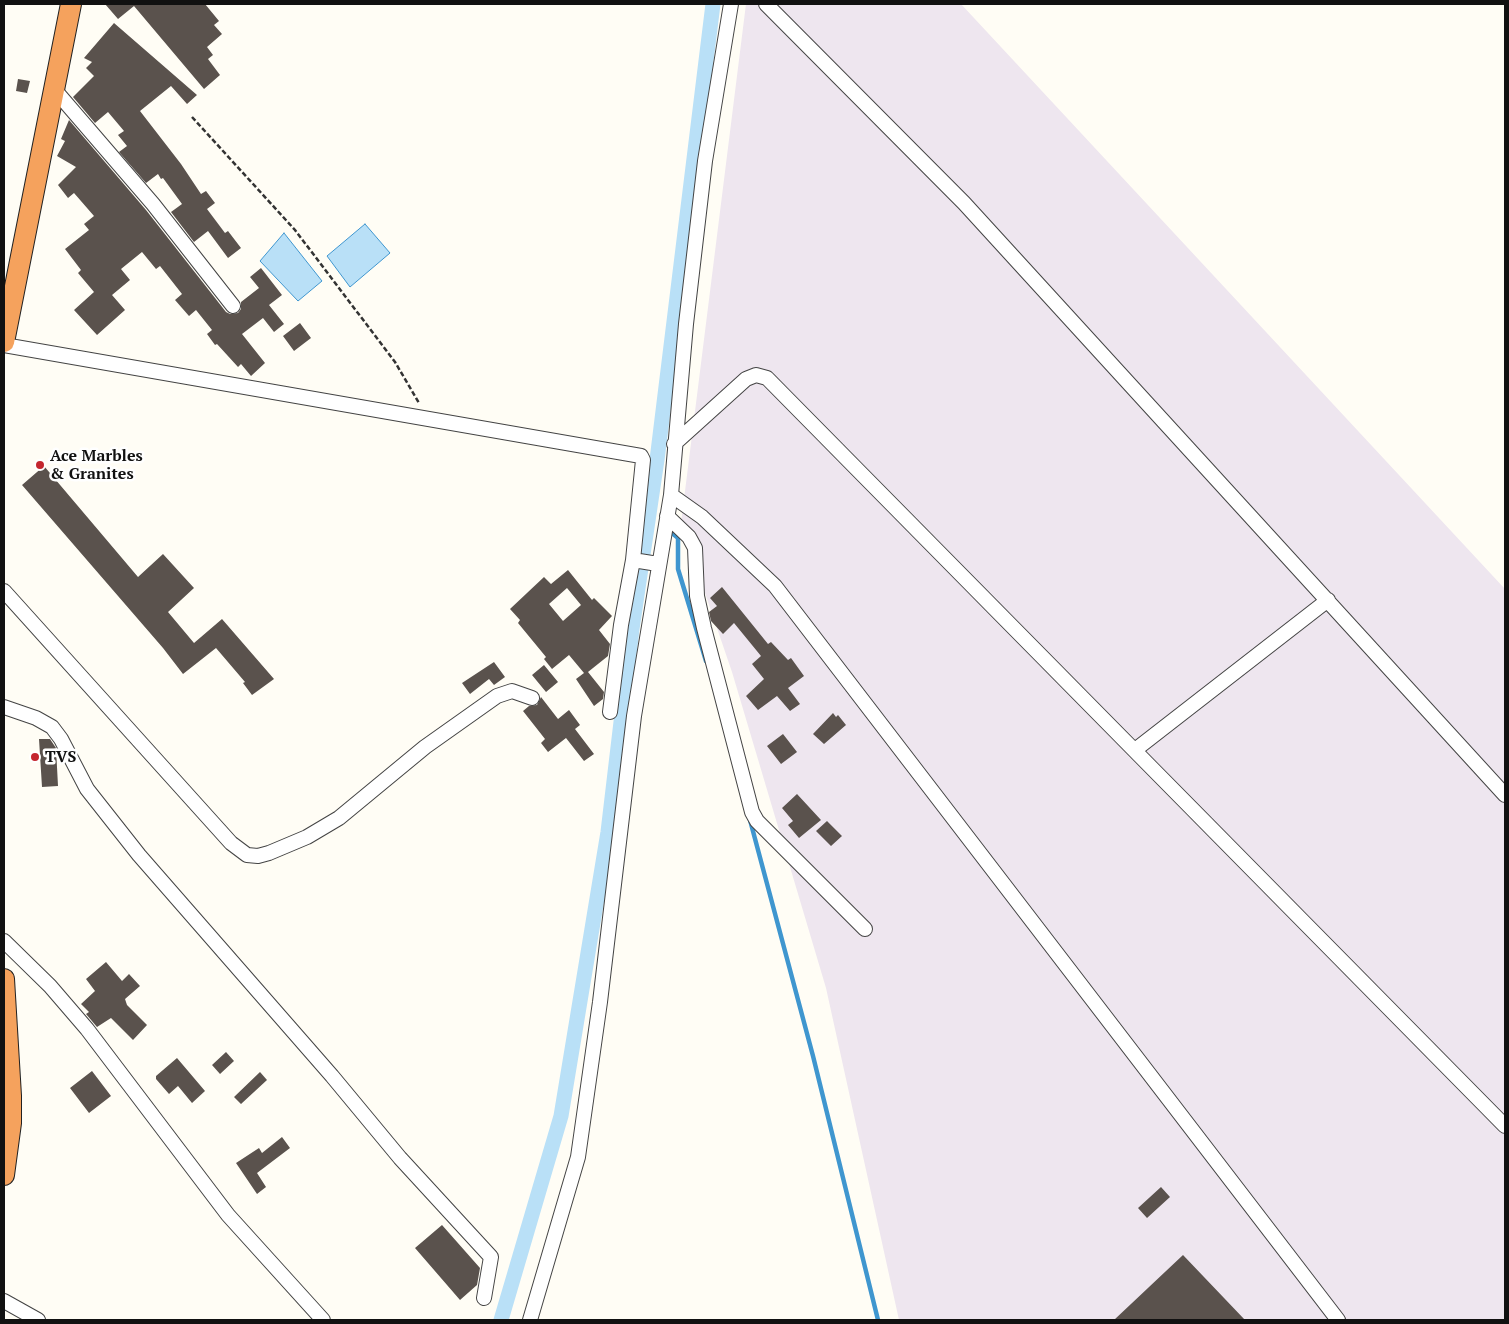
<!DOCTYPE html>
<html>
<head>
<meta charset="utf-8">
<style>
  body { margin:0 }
  #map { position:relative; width:1509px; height:1324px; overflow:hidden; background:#fffdf5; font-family:"PT Serif",serif }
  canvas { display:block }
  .frame { position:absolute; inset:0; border:5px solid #111; pointer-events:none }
</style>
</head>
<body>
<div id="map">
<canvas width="1509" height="1324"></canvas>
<div class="frame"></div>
</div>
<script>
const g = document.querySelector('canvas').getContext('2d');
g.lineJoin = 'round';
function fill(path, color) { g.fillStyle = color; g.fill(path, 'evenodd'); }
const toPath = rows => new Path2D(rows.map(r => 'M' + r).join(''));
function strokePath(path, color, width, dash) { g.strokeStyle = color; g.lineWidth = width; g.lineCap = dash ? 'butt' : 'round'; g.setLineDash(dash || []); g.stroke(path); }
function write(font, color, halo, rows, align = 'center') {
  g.font = font + ' "PT Serif",serif'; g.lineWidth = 5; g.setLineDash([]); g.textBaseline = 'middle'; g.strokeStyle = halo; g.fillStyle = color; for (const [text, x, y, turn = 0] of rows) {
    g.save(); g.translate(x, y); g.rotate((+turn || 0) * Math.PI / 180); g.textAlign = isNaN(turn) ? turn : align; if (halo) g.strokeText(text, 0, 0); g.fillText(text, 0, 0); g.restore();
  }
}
const industrial = toPath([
  [746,4,961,4,1505,589,1505,1320,899,1320,826,988,732,672,681,523]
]);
const water = toPath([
  [365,224,390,253,350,287,327,256,365,224],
  [284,233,322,281,298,301,260,261,284,233]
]);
const stream = toPath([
  [672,533,678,538,678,569,706,661],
  [750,820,813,1056,878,1320]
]);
const canal = toPath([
  [501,1320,561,1116,608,832,632,629,657,460,713,4]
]);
const building = toPath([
  [105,4,205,4,219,21,214,25,222,34,207,47,213,55,208,59,220,75,204,89,134,6,118,19],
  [114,23,197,95,187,104,171,86,140,111,181,164,201,194,206,191,215,203,207,209,225,233,228,231,241,248,228,258,208,231,194,242,171,212,182,204,163,178,161,179,158,174,146,183,119,152,127,146,118,135,124,131,108,112,95,123,73,97,94,76,86,68,92,62,84,58],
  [18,79,30,81,27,93,16,91],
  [69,120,146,210,226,312,230,314,238,313,241,309,241,302,259,288,250,277,261,268,282,295,269,305,284,324,274,332,263,318,242,334,265,363,251,376,241,364,238,367,217,344,215,345,207,334,212,330,196,310,189,316,175,300,182,294,160,266,156,269,142,252,121,269,130,280,112,295,125,310,97,335,74,310,94,292,78,273,81,270,65,249,89,230,84,224,94,216,74,193,68,198,58,185,76,167,57,156,65,141,61,139],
  [300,323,311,338,294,351,283,336],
  [44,466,138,577,163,554,194,588,168,612,194,643,222,619,274,679,252,695,243,683,245,682,216,648,183,674,163,648,22,485],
  [568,570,592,600,594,598,612,616,599,630,610,644,608,656,588,672,604,692,603,699,594,706,576,679,584,673,569,655,552,669,544,659,546,657,518,623,520,620,510,609,544,577,551,584],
  [567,588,581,605,563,621,549,604],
  [722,587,768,644,771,642,788,660,791,658,804,676,788,688,800,704,790,711,777,696,758,710,746,696,764,679,752,664,761,656,734,623,723,634,711,621,709,612,717,606,710,598],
  [494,662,505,677,494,685,489,679,470,694,462,683],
  [544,665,558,682,546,692,532,675],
  [541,697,558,719,569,710,580,725,575,729,594,754,584,761,566,738,548,752,541,743,545,739,523,711,529,706,537,705],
  [833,713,836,717,838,715,846,725,824,744,813,734],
  [783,734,797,752,781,764,767,746],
  [39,739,50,739,56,748,58,786,42,787],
  [797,794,821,820,799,838,788,825,793,821,782,808],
  [827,821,842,836,831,846,816,831],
  [106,962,122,981,129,974,140,986,125,999,127,1005,147,1025,133,1040,111,1018,97,1027,86,1014,89,1012,81,1004,95,991,86,979],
  [226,1052,234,1061,220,1074,212,1065],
  [177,1058,205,1091,192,1103,178,1086,169,1094,156,1079,156,1076],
  [92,1071,111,1096,89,1113,70,1088],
  [260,1072,267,1080,241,1104,234,1097],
  [282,1137,290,1148,257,1173,266,1187,257,1194,236,1163,259,1148,262,1153],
  [1161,1187,1170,1197,1147,1218,1138,1208],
  [442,1225,480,1268,477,1285,460,1300,415,1248],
  [1183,1255,1245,1320,1114,1320]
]);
const path = toPath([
  [192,117,295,230,395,362,419,403]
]);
const minor = toPath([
  [766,4,964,203,1505,795],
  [54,89,153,204,233,306],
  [4,345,641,456,643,460,633,560,621,625,610,712],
  [674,444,746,379,756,375,767,378,1505,1126],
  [671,495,702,517,775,586,1338,1320],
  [667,516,689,537,695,548,697,596,704,628,752,812,757,821,865,929],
  [633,560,658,564],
  [4,591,231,843,247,855,258,856,269,853,307,837,339,818,425,747,497,696,512,691,532,698],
  [4,707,36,718,52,727,61,739,87,789,139,855,332,1076,400,1158,491,1257,484,1298],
  [1135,750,1328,600],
  [4,941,50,986,87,1029,228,1215,323,1320],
  [4,1301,38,1320],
  [530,1320,578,1157,600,1002,634,716,671,495,686,324,705,161,731,4]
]);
const highway = toPath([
  [4,342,71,4],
  [4,979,11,1096,11,1123,4,1175]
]);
const markers = [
  [40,465,5,"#c4262e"],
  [35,757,5,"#c4262e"]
];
const poiNames = [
  ["Ace Marbles",50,456],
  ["& Granites",50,474],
  ["TVS",45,757]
];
fill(industrial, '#eee6ef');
fill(water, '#b9e0f7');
strokePath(water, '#3f96cf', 1);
strokePath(stream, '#3f96cf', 4.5);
strokePath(canal, '#b9e0f7', 15);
fill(building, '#5a524d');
strokePath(minor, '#444', 16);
strokePath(highway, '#222', 22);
strokePath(path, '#333', 2.5, [5, 2.5]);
strokePath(minor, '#fff', 14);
strokePath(highway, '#f5a25d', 20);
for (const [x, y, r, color] of markers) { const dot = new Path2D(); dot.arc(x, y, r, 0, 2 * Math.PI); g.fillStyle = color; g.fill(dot); strokePath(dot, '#fff', 2); }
write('bold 16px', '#111', '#fff', poiNames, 'left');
</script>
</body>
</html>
